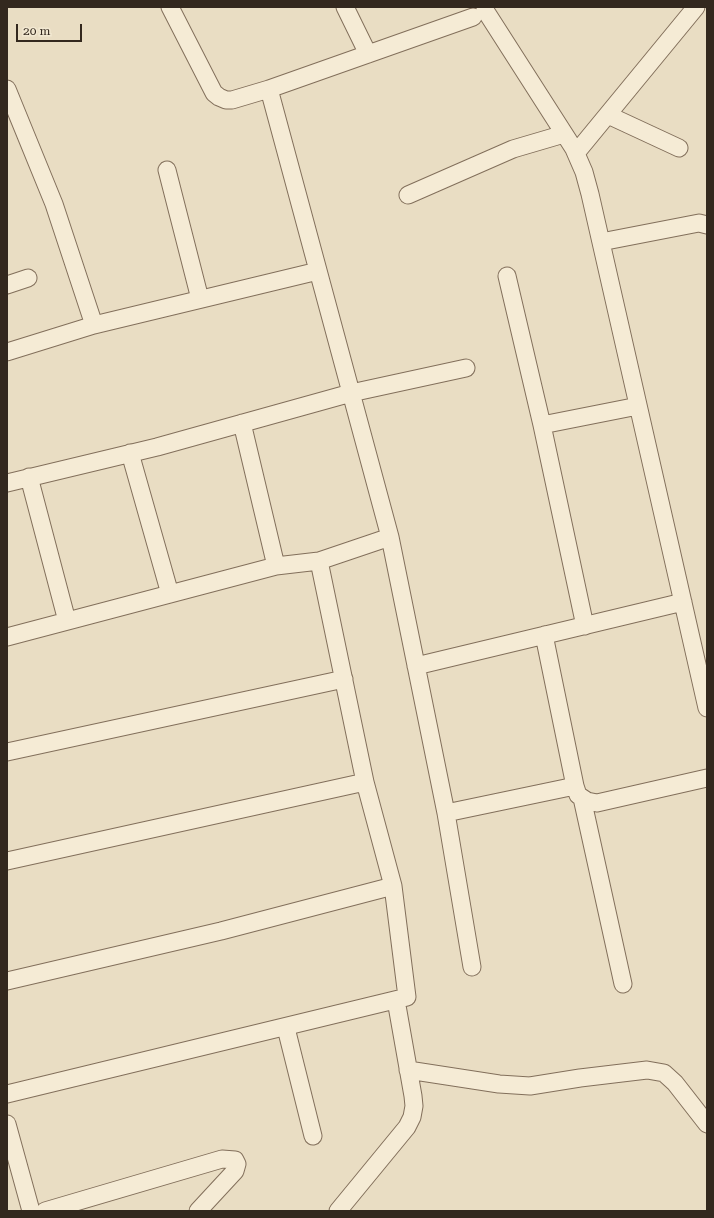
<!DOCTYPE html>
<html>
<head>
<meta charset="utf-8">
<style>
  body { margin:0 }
  #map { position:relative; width:714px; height:1218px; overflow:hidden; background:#e9ddc3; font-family:"Roboto Serif",serif }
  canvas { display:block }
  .frame { position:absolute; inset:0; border:8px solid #33281e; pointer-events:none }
  .scale { position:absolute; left:16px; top:24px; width:66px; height:18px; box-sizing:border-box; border:2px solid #33281e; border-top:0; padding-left:5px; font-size:12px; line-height:14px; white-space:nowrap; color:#33281e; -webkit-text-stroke:3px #f2e8d1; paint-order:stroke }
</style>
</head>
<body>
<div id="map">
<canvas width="714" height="1218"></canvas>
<div class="frame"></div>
<div class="scale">20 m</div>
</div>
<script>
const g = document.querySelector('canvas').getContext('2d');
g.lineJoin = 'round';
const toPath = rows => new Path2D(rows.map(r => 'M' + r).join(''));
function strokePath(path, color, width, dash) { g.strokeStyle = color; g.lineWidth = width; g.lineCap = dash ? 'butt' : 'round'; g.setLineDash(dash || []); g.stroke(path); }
const street = toPath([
  [170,7,214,93,219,97,226,100,232,100,269,89],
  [345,7,368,54],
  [485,10,574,149,584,172,590,194,707,708],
  [7,89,54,204,94,325,7,352],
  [608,115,679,148],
  [576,153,696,7],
  [167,170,200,299],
  [408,195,513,149,564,134],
  [601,242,699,223,707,225],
  [507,276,542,425,585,626],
  [7,285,28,278],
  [94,325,318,271],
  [242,423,276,566],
  [542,425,638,406],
  [130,453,170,594],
  [29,477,67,621],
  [7,483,157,447,351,393,466,368],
  [390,537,446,813,472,967],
  [544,635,575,786,578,795,587,801,597,803,707,778],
  [7,637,276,566,319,561,390,537,269,89,473,17],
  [416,666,683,602],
  [7,752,344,679],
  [582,798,623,984],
  [446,813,575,786],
  [7,861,365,782],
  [7,981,221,931,393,886],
  [286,1028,313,1136],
  [408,1070,499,1084,530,1086,580,1078,647,1070,664,1073,675,1083,707,1124],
  [7,1094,407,997,393,886,365,782,319,561],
  [7,1124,31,1211],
  [45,1211,222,1159,235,1160,237,1164,235,1171,198,1211],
  [338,1211,407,1127,412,1117,414,1106,413,1096,396,1000]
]);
strokePath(street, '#826f5b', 19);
strokePath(street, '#f5ebd5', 17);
</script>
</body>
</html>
